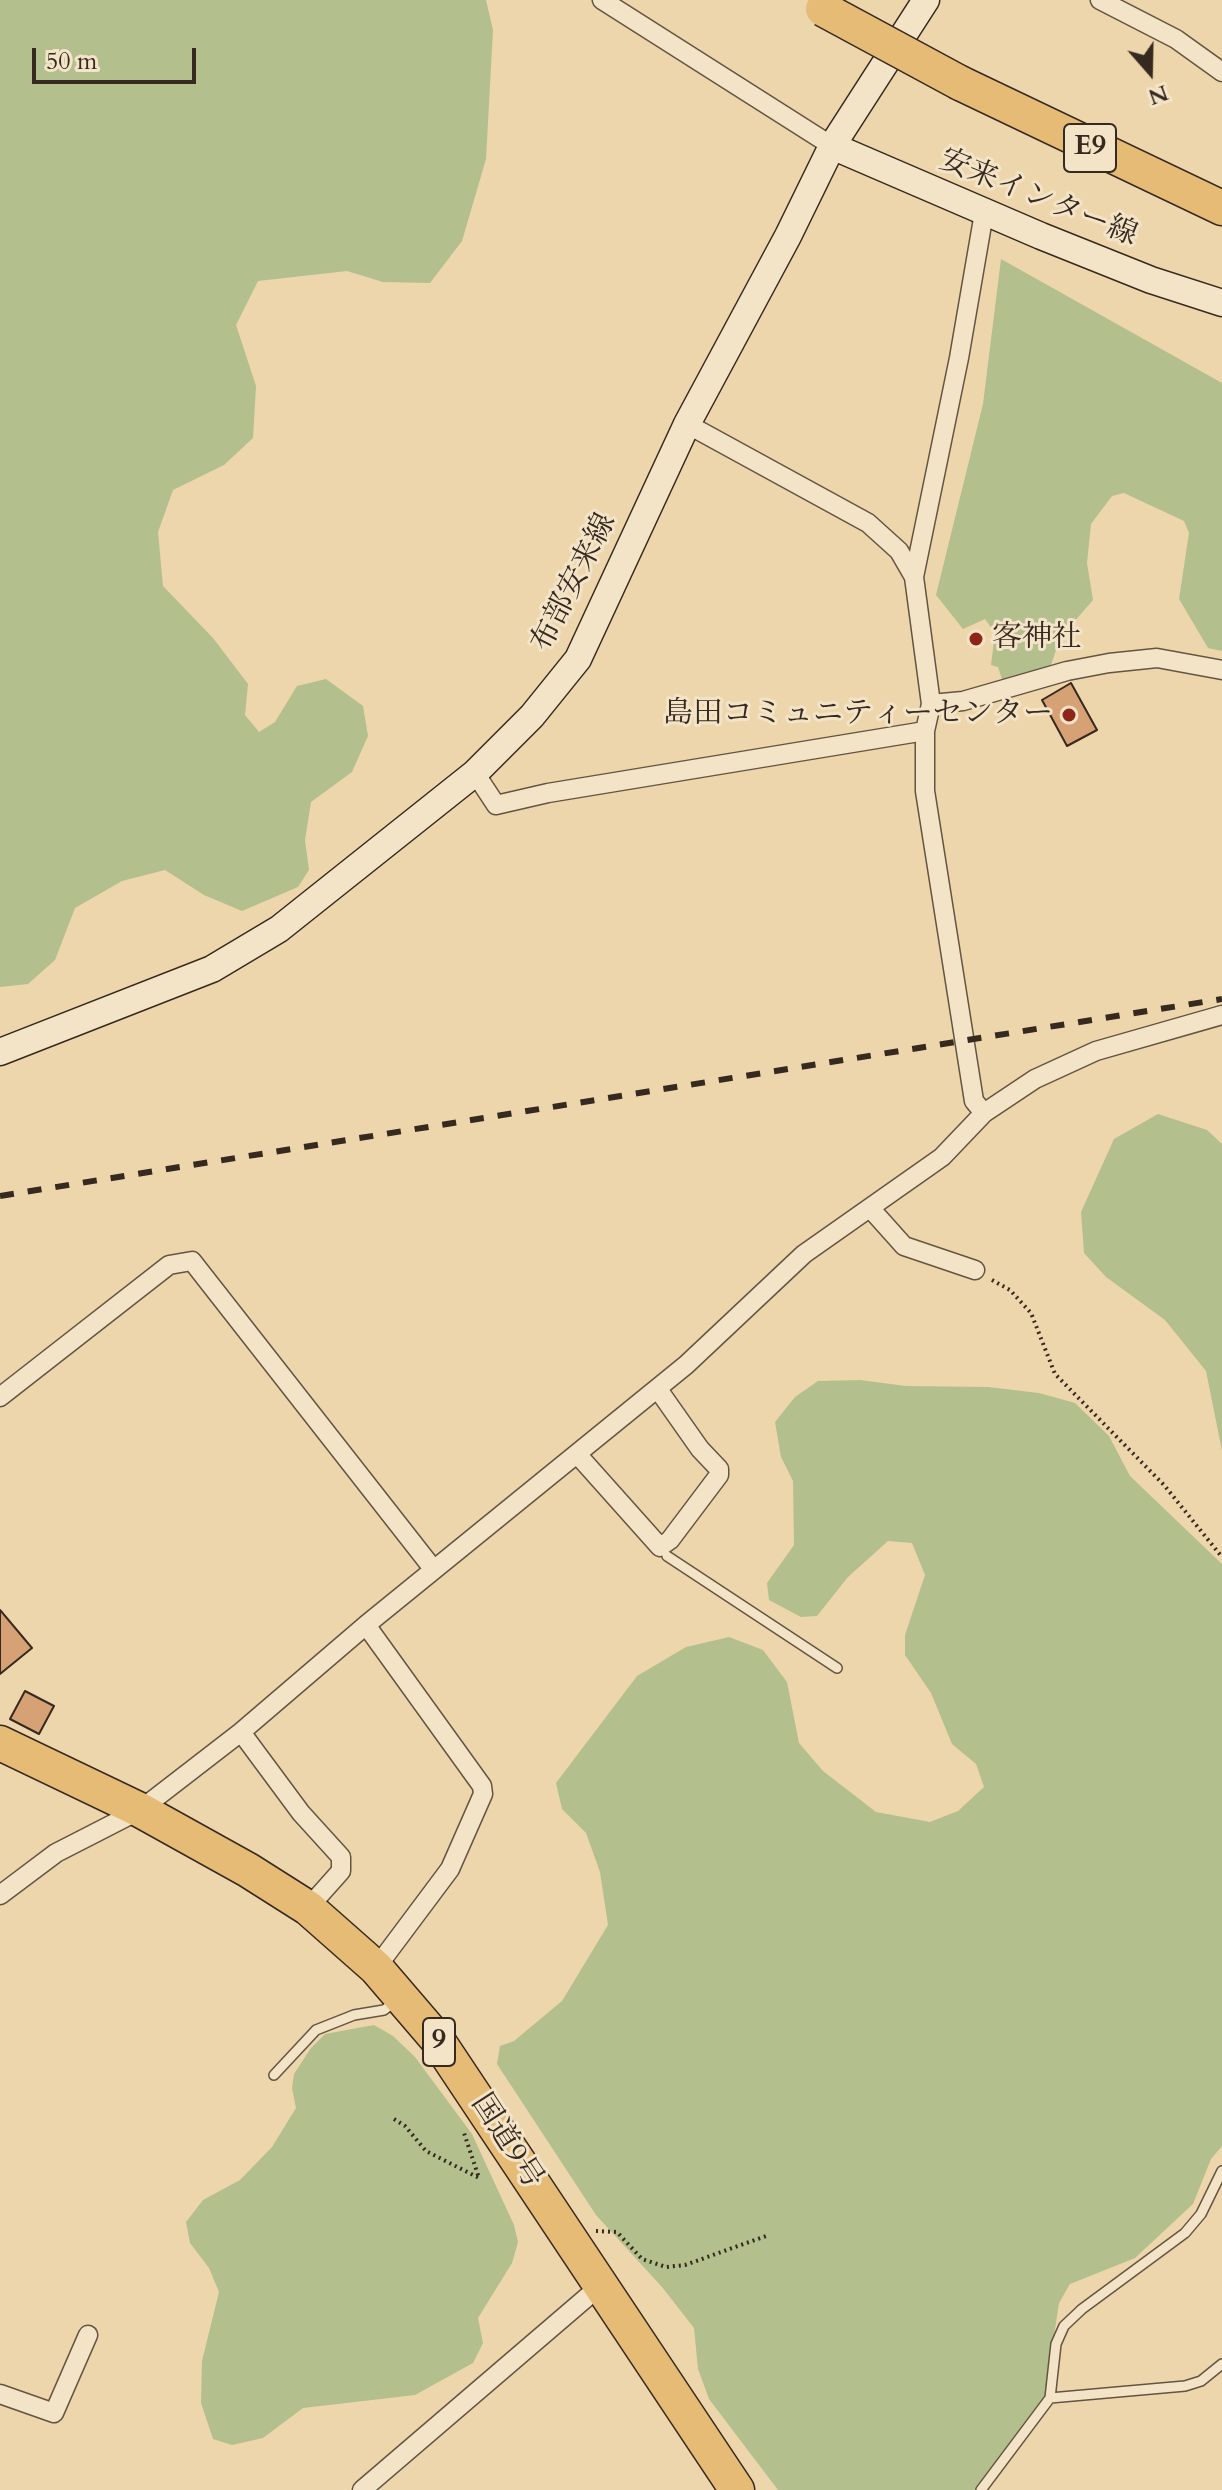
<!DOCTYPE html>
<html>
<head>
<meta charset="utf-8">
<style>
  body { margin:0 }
  #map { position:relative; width:1222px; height:2490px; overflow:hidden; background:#edd6ab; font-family:Cardo,serif }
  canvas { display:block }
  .north { position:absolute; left:1110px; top:32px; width:80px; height:80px; -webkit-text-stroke:6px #f3e4c8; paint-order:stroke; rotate:160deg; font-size:22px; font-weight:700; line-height:32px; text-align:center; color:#36291f }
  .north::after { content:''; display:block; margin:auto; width:28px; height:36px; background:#36291f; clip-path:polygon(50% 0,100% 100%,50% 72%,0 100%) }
  .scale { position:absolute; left:32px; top:48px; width:164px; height:36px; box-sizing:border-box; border:4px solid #36291f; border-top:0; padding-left:10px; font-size:24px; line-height:28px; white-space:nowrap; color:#36291f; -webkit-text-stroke:6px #f3e4c8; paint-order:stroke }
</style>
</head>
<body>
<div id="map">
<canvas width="1222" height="2490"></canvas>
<div class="north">N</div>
<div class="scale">50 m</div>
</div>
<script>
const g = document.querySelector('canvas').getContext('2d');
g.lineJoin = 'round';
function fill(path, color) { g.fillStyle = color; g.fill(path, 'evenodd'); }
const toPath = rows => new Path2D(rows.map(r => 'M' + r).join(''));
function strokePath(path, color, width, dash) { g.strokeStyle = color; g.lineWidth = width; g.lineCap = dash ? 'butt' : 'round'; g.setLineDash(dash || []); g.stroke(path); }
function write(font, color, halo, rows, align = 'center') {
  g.font = font + ' Cardo,"Noto Serif JP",serif'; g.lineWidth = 6; g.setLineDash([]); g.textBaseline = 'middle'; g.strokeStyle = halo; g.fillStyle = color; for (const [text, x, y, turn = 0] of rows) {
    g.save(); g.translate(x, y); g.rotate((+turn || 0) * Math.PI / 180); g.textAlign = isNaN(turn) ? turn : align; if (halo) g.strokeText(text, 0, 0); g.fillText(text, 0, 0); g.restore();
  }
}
const green = toPath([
  [0,0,486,0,493,30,486,159,462,241,430,283,383,282,347,271,258,281,236,325,256,386,253,438,224,465,173,490,158,532,163,586,213,638,248,684,245,715,259,732,275,722,297,686,326,679,363,706,368,736,352,772,311,802,305,840,309,870,298,887,242,911,204,895,165,870,122,881,75,908,55,960,28,984,0,987],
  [1001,259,1222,383,1222,651,1208,648,1179,599,1189,533,1184,521,1124,493,1112,496,1091,524,1087,563,1093,600,1060,638,1051,665,1003,682,998,667,991,665,995,633,985,619,963,629,936,595,983,404],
  [1158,1114,1207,1130,1222,1144,1222,1451,1206,1371,1165,1320,1106,1277,1084,1253,1081,1212,1114,1139],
  [860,1380,906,1386,988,1387,1039,1393,1075,1403,1109,1436,1130,1476,1222,1564,1222,2146,1211,2159,1193,2204,1135,2258,1070,2284,1059,2303,1045,2395,1022,2433,975,2490,778,2490,709,2399,698,2369,694,2328,662,2287,596,2215,497,2064,500,2046,514,2041,562,2001,608,1925,600,1872,586,1833,562,1809,556,1783,637,1676,686,1647,729,1637,763,1650,787,1682,799,1743,823,1771,876,1812,930,1822,958,1811,984,1787,976,1764,952,1744,931,1693,905,1655,905,1635,925,1575,912,1543,888,1541,848,1577,817,1616,801,1617,769,1600,767,1583,794,1545,793,1481,781,1457,775,1422,795,1397,818,1381],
  [374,2025,393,2036,415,2057,472,2134,514,2225,518,2242,512,2263,478,2318,483,2343,473,2363,415,2395,303,2408,263,2438,232,2445,213,2439,201,2403,202,2361,219,2292,209,2268,190,2243,186,2222,203,2200,240,2180,272,2147,296,2108,292,2088,294,2074,311,2048,325,2034]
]);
const building = toPath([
  [1071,683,1097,730,1067,746,1042,700,1071,683],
  [0,1610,32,1648,0,1674,0,1610],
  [25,1691,54,1706,39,1734,10,1719,25,1691]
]);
const path = toPath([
  [992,1280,1010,1290,1031,1313,1055,1374,1164,1485,1222,1557],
  [394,2119,405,2126,426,2151,479,2178,464,2133],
  [596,2231,617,2232,642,2259,666,2267,685,2265,766,2236]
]);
const lane = toPath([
  [667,1556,837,1668],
  [274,2075,316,2030,354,2015,384,2010,396,2001],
  [1050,2398,1185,2386,1201,2381,1222,2364],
  [981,2490,1050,2398,1056,2344,1064,2326,1082,2309,1185,2233,1201,2214,1222,2171]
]);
const street = toPath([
  [602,0,832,146],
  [1100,0,1176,39,1222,72],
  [687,424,868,523,899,551,914,577],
  [931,704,963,701,1067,671,1109,663,1157,658,1222,670],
  [475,773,496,805,548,793,925,731],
  [984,1113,1035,1079,1096,1051,1222,1015],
  [870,1208,904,1246,975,1270],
  [0,1397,169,1265,192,1261,434,1570],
  [577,1454,660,1547,670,1540,719,1475,719,1469,700,1449,662,1395],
  [366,1625,482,1786,483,1794,450,1869,376,1968],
  [241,1732,301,1813,341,1857,341,1871,308,1908],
  [0,1895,56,1853,140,1810,241,1732,366,1625,686,1365,804,1254,942,1157,984,1113,974,1101,925,791,925,731,931,704,914,577,959,358,984,213],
  [0,2394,54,2413,88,2335],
  [362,2490,600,2286]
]);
const secondary = toPath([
  [832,146,1041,236,1151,280,1222,303],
  [0,1052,212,969,279,929,475,773,532,716,578,659,687,424,788,236,832,146,926,0]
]);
const highway = toPath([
  [960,83,1222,208],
  [0,1743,140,1810,248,1870,308,1908,376,1968,436,2038,737,2490]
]);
const rail = toPath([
  [0,1196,1222,999]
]);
const highwayBridge = toPath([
  [823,9,960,83]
]);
const markers = [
  [976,639,8,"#8f2418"],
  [1069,715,8,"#8f2418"]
];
const shields = [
  [1090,148,52],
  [439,2042,32]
];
const shieldNames = [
  ["E9",1090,148],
  ["9",439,2042]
];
const streetNames = [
  ["安来インター線",1038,199,22],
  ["布部安来線",575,583,-63],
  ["国道9号",506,2142,57]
];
const poiNames = [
  ["客神社",992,639],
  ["島田コミュニティーセンター",1053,715,"right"]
];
fill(green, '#b3bf8d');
fill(building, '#d6a174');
strokePath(building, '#36291f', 2);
strokePath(lane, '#645442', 12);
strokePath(street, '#645442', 21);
strokePath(secondary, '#36291f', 29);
strokePath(highway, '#36291f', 37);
strokePath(path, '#36291f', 4, [2, 4]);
strokePath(lane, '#f3e4c8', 9);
strokePath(street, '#f3e4c8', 18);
strokePath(secondary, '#f3e4c8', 26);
strokePath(highway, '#e6bb76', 34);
strokePath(rail, '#36291f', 6, [14, 14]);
strokePath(highwayBridge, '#36291f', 37, []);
strokePath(highwayBridge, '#e6bb76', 34);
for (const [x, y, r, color] of markers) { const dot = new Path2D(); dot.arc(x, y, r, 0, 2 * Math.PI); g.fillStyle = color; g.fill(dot); strokePath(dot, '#f3e4c8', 3); }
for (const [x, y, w] of shields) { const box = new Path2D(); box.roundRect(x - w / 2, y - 24, w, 48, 6); g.fillStyle = '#f3e4c8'; g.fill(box); strokePath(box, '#36291f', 2); }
write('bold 28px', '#36291f', null, shieldNames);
write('30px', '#36291f', '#f3e4c8', streetNames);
write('30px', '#36291f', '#f3e4c8', poiNames, 'left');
</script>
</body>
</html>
